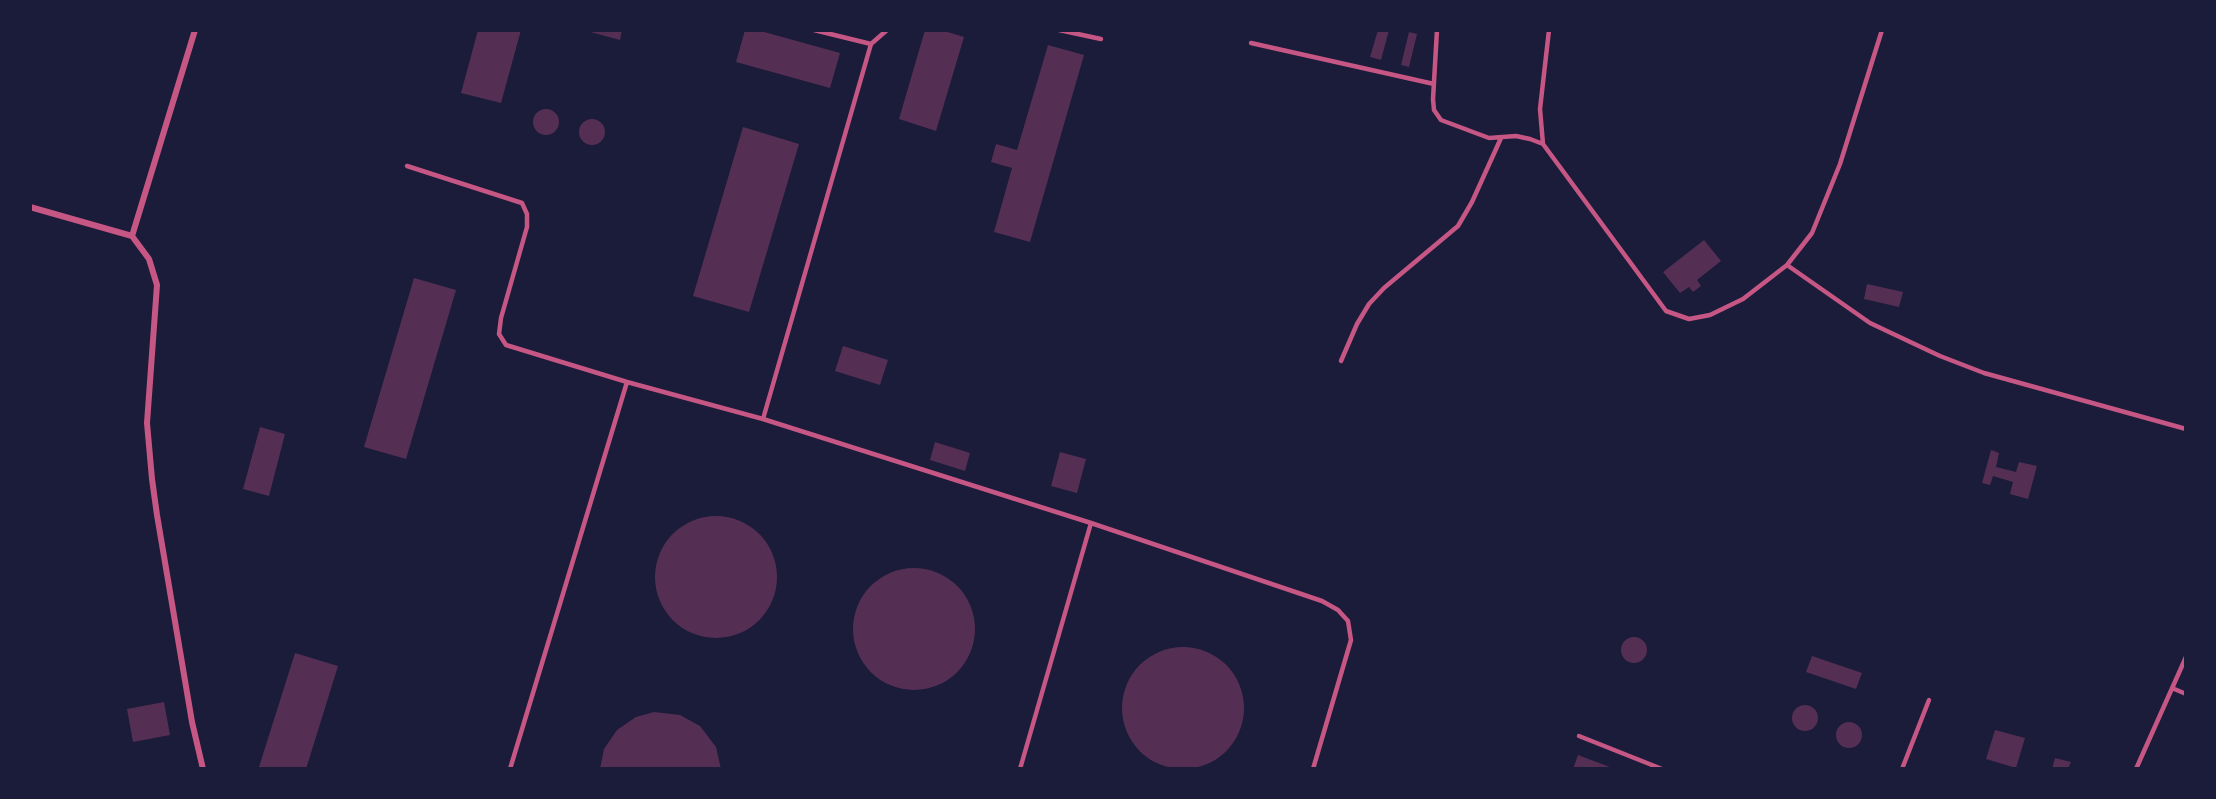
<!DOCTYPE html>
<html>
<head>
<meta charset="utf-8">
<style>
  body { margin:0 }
  #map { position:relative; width:2216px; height:799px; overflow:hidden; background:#1b1b3a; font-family:"Times New Roman",serif }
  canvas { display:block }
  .frame { position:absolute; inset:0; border:32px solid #1b1b3a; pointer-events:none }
</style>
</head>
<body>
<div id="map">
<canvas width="2216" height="799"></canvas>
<div class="frame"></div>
</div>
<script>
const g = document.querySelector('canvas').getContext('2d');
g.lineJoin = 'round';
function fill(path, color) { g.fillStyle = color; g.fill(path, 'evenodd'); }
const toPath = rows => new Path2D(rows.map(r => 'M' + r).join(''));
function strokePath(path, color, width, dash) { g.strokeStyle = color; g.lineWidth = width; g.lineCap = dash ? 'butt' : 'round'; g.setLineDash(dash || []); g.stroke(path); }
const building = toPath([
  [478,30,521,30,501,103,461,93],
  [583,30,622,30,620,40],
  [745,30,757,30,840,53,830,88,736,62],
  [925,30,941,30,964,37,936,131,899,119],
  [1378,30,1389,30,1381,60,1370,57],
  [1409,32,1417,34,1409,67,1401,65],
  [1048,45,1084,55,1030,242,994,232,1012,168,991,162,996,144,1017,150],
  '533 122a13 13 0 1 1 26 0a13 13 0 1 1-26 0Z',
  '579 132a13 13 0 1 1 26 0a13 13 0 1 1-26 0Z',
  [743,127,799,144,749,312,693,296],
  [1704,240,1721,261,1697,280,1701,286,1693,292,1689,287,1680,293,1663,272],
  [414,278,456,290,406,459,364,447],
  [1867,284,1903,292,1899,307,1864,299],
  [843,346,888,360,880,385,835,371],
  [260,427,285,434,269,496,243,489],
  [935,442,970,453,965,471,930,460],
  [1991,450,1999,453,1996,467,2016,472,2019,462,2037,466,2028,499,2010,494,2013,482,1993,476,1990,485,1982,483],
  [1060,452,1086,459,1077,493,1051,486],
  '655 577a61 61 0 1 1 122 0a61 61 0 1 1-122 0Z',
  '853 629a61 61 0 1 1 122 0a61 61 0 1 1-122 0Z',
  '1621 650a13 13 0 1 1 26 0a13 13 0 1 1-26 0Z',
  '1122 708a61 61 0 1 1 122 0a61 61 0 1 1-122 0Z',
  [295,653,338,666,306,769,265,769,259,767],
  [1812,656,1862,673,1856,689,1806,672],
  [164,702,170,735,133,742,127,709],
  '1792 718a13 13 0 1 1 26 0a13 13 0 1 1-26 0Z',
  [654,712,680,715,700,726,716,747,721,769,600,769,604,749,617,730,636,717],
  '1836 735a13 13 0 1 1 26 0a13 13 0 1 1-26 0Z',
  [1995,730,2025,738,2016,768,1986,759],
  [1578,755,1615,769,1573,769],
  [2055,758,2071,762,2068,769,2052,769]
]);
const service = toPath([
  [814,30,871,44,887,30],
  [1059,30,1101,39],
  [1437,30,1433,99,1434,110,1441,120,1489,138,1516,136,1530,139,1543,144,1666,311,1689,319,1710,315,1743,299,1787,265,1812,233,1840,164,1882,30],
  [1251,43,1434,84],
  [1543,144,1540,109,1549,30],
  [407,166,522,203,527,214,527,227,501,318,499,334,506,345,627,382,763,419,1091,523,1322,601,1338,610,1348,621,1351,640,1313,769],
  [1787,265,1870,323,1940,356,1984,373,2186,429],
  [1341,361,1357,324,1369,304,1384,288,1458,226,1472,202,1501,138],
  [763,419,871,44],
  [2172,688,2186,694],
  [1579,736,1662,769],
  [510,769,627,382],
  [1020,769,1091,523],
  [1902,769,1929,700],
  [2136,769,2186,657]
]);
const minor = toPath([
  [195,30,132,236,149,259,157,285,147,423,152,479,157,515,192,722,203,769],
  [30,207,132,236]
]);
fill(building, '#542f53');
strokePath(service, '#c65784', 4.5);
strokePath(minor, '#c65784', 6);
</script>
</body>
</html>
